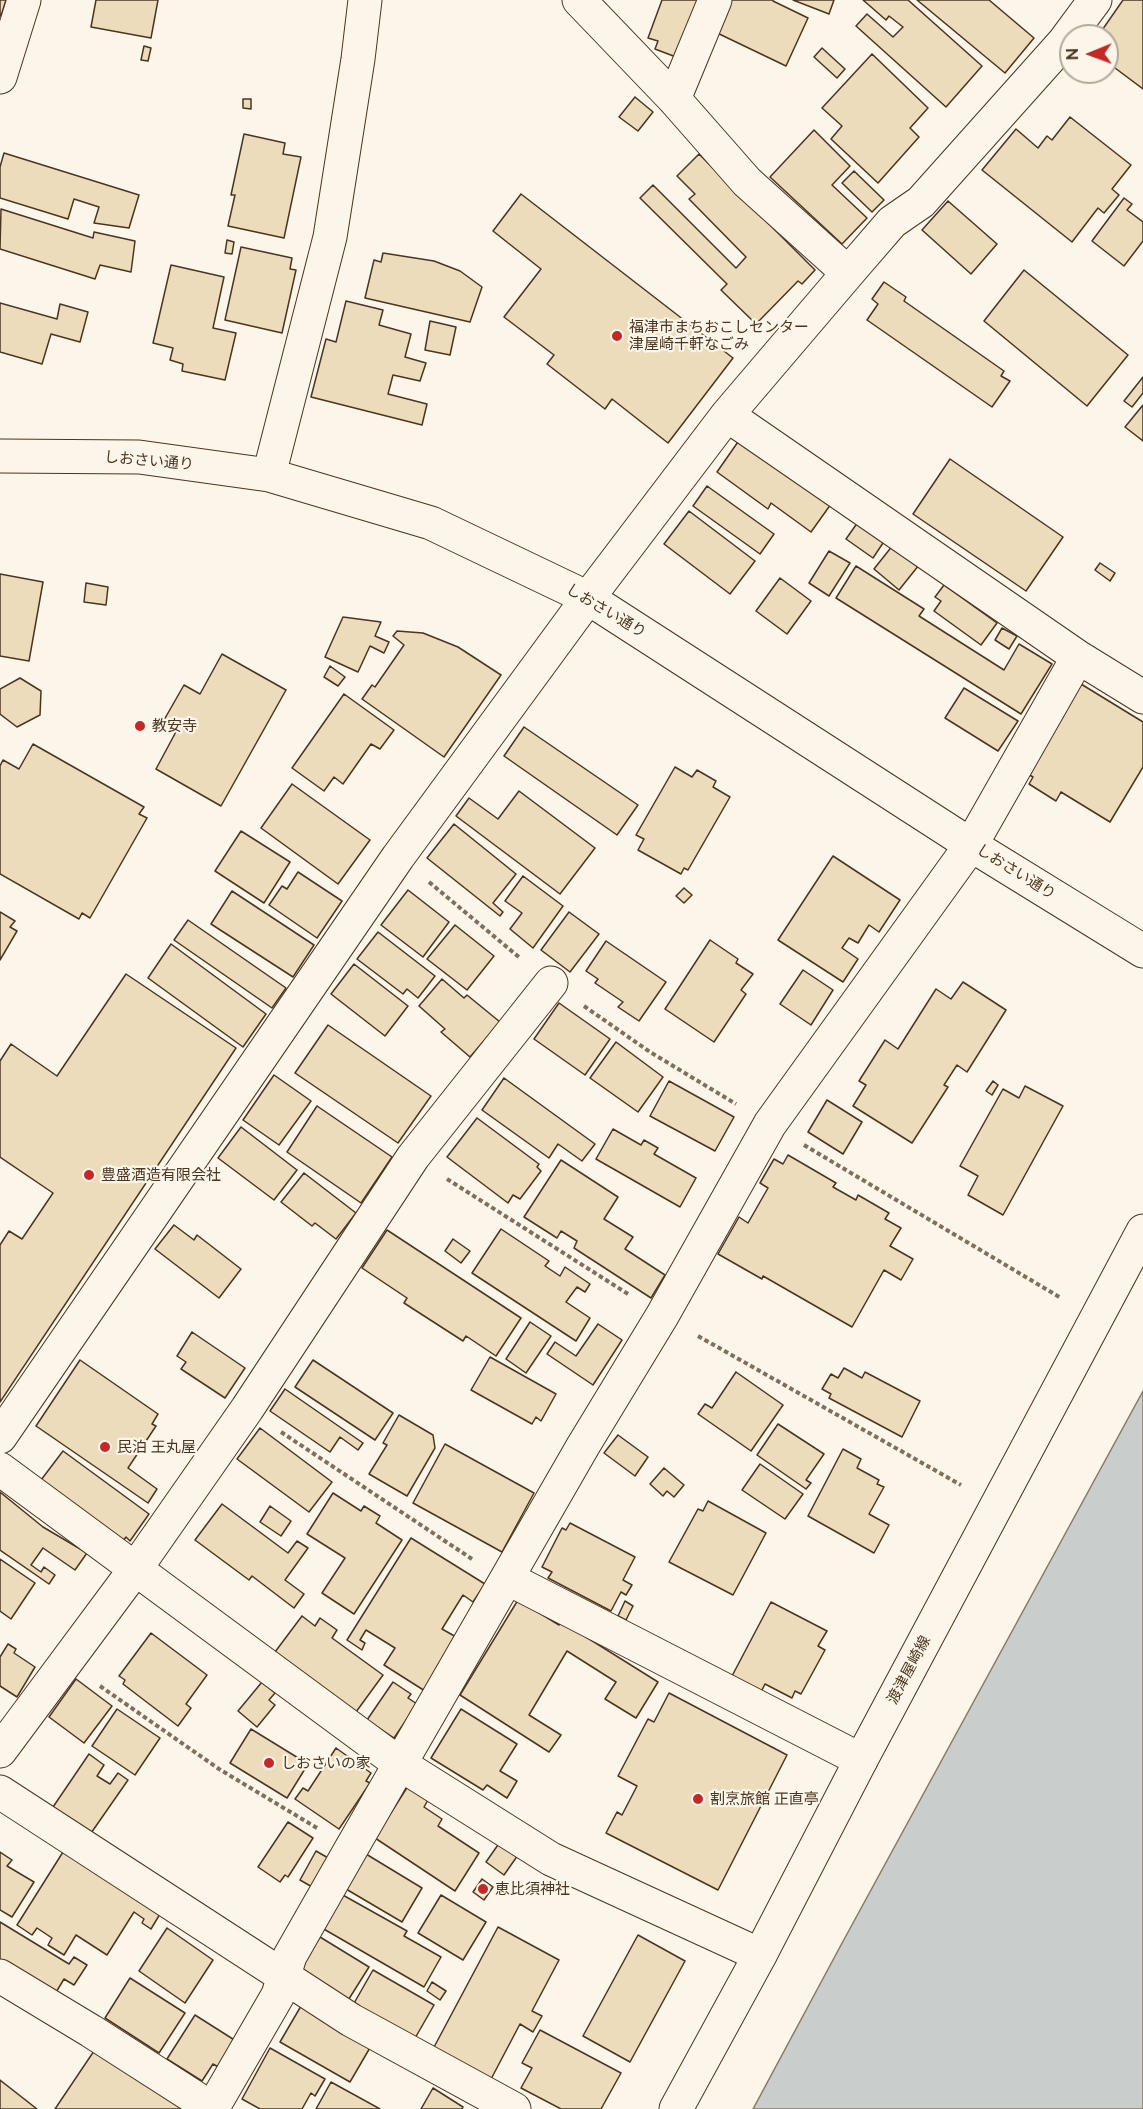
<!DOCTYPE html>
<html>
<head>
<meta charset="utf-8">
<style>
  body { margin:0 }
  #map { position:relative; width:1143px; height:2109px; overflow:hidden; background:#fbf6e9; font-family:Raleway,sans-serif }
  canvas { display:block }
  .north { position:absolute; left:1059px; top:24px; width:60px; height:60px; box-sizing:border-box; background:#fbf6e9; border:2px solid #b4a999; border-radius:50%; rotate:269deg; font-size:16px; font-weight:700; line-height:24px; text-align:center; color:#4a3520 }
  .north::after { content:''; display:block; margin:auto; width:21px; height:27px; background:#c62828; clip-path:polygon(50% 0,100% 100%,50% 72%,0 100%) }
</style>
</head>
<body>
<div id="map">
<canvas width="1143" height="2109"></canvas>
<div class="north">N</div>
</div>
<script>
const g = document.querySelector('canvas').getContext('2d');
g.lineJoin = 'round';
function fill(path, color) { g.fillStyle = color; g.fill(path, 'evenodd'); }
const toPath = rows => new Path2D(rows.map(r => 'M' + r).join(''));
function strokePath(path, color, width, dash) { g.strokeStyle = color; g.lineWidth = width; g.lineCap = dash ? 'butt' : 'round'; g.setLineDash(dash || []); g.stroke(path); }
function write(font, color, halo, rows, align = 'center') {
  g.font = font + ' Raleway,"Noto Sans JP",sans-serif'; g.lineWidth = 4.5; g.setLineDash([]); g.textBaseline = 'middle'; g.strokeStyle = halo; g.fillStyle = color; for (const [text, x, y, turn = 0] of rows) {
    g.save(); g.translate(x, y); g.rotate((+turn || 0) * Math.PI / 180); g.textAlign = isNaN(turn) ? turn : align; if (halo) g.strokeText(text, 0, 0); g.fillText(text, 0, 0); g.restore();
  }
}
const water = toPath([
  [1143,1391,1143,2109,753,2109,841,1945,1143,1391]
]);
const building = toPath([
  [0,0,6,0,1,16,0,16,0,0],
  [96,0,158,0,151,38,91,27,96,0],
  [662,0,699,0,676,57,655,49,658,41,648,38,662,0],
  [728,0,773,0,773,1,808,18,786,66,713,31,728,0],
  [793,0,834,0,829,14,793,0],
  [863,0,908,0,982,66,946,107,856,26,867,14,893,37,903,27,889,16,886,20,863,0],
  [917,0,989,0,1034,38,1005,73,917,0],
  [1123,0,1143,0,1143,89,1107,62,1107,36,1098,36,1123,0],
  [144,46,151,48,148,61,141,60,144,46],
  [822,48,845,69,837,78,814,57,822,48],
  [872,54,928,108,910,128,919,137,878,183,831,139,842,126,822,108,872,54],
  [635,97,653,112,638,131,619,117,635,97],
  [243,99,251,99,251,109,243,108,243,99],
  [1070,117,1131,165,1112,189,1119,195,1104,213,1098,208,1072,242,982,170,1016,129,1038,148,1047,136,1052,140,1070,117],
  [814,130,850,166,832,185,867,218,842,244,770,177,814,130],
  [244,134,285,143,283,154,301,157,284,238,228,226,235,195,231,195,244,134],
  [4,153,139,195,129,228,94,223,99,207,74,199,68,219,0,198,0,167,4,153],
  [699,154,815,270,802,284,798,281,756,324,721,290,727,284,640,198,653,185,736,268,746,257,689,199,695,194,677,176,699,154],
  [854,171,884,200,872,212,842,183,854,171],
  [521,194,733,358,668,443,612,399,605,409,547,364,554,355,504,317,541,269,493,231,521,194],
  [1124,198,1132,204,1127,210,1143,222,1143,241,1124,266,1092,241,1124,198],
  [948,201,997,244,971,274,922,230,948,201],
  [1,209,93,238,94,232,135,241,131,272,100,265,95,279,0,249,1,209],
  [227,240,234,242,232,254,225,253,227,240],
  [241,247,292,258,290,269,296,270,282,333,225,320,241,247],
  [383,253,434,261,460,271,482,287,470,322,365,298,374,260,381,262,383,253],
  [171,265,224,277,213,328,236,333,225,380,182,371,183,364,170,360,173,348,153,343,171,265],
  [1024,270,1128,355,1087,406,984,321,1024,270],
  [884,282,906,297,904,301,1004,371,1001,376,1010,381,992,407,867,320,878,304,872,299,884,282],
  [346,301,383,310,379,325,411,334,405,357,426,363,420,381,393,375,388,394,427,404,422,425,311,397,326,339,336,342,346,301],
  [0,303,57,319,60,304,88,312,80,342,51,334,42,364,0,352,0,303],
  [430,321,456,327,450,355,425,350,430,321],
  [1143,377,1143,393,1132,407,1124,401,1143,377],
  [1143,405,1143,441,1125,427,1143,405],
  [740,439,831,504,811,532,771,503,768,509,717,472,740,439],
  [950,459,1063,537,1026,591,913,514,950,459],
  [707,486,774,534,760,554,693,506,707,486],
  [689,511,755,561,730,594,664,544,689,511],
  [858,522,885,540,873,558,846,539,858,522],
  [893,545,919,565,899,590,874,569,893,545],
  [829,551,850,563,829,596,809,583,829,551],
  [1100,563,1115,573,1110,581,1095,570,1100,563],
  [856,566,924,609,919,616,1004,670,1019,644,1052,664,1021,714,836,598,856,566],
  [0,574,43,582,29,661,0,656,0,574],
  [780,578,811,601,787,634,756,611,780,578],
  [86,583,108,587,106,605,84,602,86,583],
  [944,585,997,623,981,645,934,611,941,601,935,597,944,585],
  [343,617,381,622,375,636,389,642,384,653,370,646,358,672,325,657,343,617],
  [1002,628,1017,636,1009,649,995,640,1002,628],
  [397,631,423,633,458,647,501,675,444,757,362,699,372,685,375,687,404,645,393,636,397,631],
  [222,654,286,690,221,806,156,769,178,728,164,720,184,685,200,694,222,654],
  [330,666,345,677,338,686,324,677,330,666],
  [20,678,41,691,40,715,17,727,0,714,0,689,20,678],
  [1081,684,1143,722,1143,767,1110,822,1061,792,1056,801,1029,784,1033,777,1028,774,1081,684],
  [964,688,1018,721,998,751,945,718,964,688],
  [344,694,394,730,380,749,371,744,343,784,334,777,324,791,292,768,344,694],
  [524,727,638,805,617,835,504,756,524,727],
  [33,744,144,807,139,814,147,818,90,918,82,913,79,919,0,874,0,766,3,760,19,769,33,744],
  [675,767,692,777,697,770,716,781,713,787,730,797,688,870,684,868,681,874,638,850,644,839,636,835,675,767],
  [292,784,370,840,338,884,261,828,292,784],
  [519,791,595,848,560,894,456,816,469,798,498,819,519,791],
  [454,824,516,874,493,903,503,912,500,916,427,858,454,824],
  [241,831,290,862,264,903,215,871,241,831],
  [833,856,900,900,879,932,869,925,858,943,849,938,842,948,858,959,843,982,778,940,833,856],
  [298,872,342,901,317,938,269,905,282,886,287,889,298,872],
  [523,876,563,906,533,948,510,929,522,913,505,901,523,876],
  [684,888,692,895,684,903,676,896,684,888],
  [408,890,449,922,423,957,381,925,408,890],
  [232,891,314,945,293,977,211,924,232,891],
  [0,912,15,921,10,927,17,931,0,960,0,912],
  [569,912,599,934,570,972,541,950,569,912],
  [188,920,286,988,272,1008,174,940,188,920],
  [455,925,494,956,467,990,427,959,455,925],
  [378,932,435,976,418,998,407,989,403,994,357,959,378,932],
  [710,940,738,959,736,963,753,974,741,990,746,994,714,1042,665,1009,710,940],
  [606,941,666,982,639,1021,618,1007,623,1002,595,983,598,979,586,971,606,941],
  [171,944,266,1014,243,1047,148,978,171,944],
  [354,964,408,1006,385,1036,331,994,354,964],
  [803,970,833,990,811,1025,780,1004,803,970],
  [126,974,236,1048,0,1402,0,1245,9,1231,22,1239,53,1193,0,1157,0,1061,11,1044,57,1076,126,974],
  [442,979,464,998,467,995,500,1022,470,1057,441,1032,445,1029,419,1006,442,979],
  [963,982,1006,1010,967,1072,957,1065,944,1085,948,1087,912,1143,853,1106,866,1085,859,1081,885,1040,898,1049,936,989,951,999,963,982],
  [559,1003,610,1039,585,1075,534,1039,559,1003],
  [328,1025,431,1096,398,1143,295,1073,328,1025],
  [616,1042,663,1077,638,1112,590,1078,616,1042],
  [274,1075,311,1101,279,1145,243,1120,274,1075],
  [504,1078,595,1144,582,1161,558,1144,549,1158,482,1110,504,1078],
  [669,1081,734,1117,715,1151,650,1116,669,1081],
  [993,1081,998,1085,992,1095,986,1091,993,1081],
  [1025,1086,1063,1106,1003,1215,968,1195,978,1176,960,1166,1003,1089,1019,1098,1025,1086],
  [827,1100,862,1122,843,1154,808,1132,827,1100],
  [317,1106,392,1157,361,1203,287,1152,317,1106],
  [477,1118,539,1164,537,1167,541,1171,520,1199,513,1195,508,1203,447,1157,477,1118],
  [241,1127,297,1170,274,1200,218,1158,241,1127],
  [613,1129,641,1145,644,1140,658,1148,654,1154,696,1178,680,1207,596,1159,613,1129],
  [788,1155,836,1183,833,1187,856,1200,858,1195,889,1213,885,1219,901,1228,890,1246,913,1259,901,1280,884,1270,852,1327,763,1276,762,1279,718,1254,739,1217,748,1223,768,1188,760,1183,774,1159,783,1164,788,1155],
  [561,1160,618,1197,604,1219,633,1237,625,1249,665,1275,651,1298,574,1248,577,1241,561,1231,557,1238,524,1217,561,1160],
  [304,1173,356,1213,336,1239,315,1223,312,1226,281,1202,304,1173],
  [174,1225,194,1240,197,1235,241,1269,219,1298,155,1249,174,1225],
  [501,1229,549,1261,545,1266,560,1276,565,1267,590,1284,585,1292,577,1287,566,1302,590,1318,576,1341,472,1273,501,1229],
  [387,1230,521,1318,496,1356,466,1336,463,1341,404,1303,407,1298,362,1268,387,1230],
  [453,1239,470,1251,461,1263,445,1251,453,1239],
  [530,1322,551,1336,526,1373,506,1359,530,1322],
  [598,1324,622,1340,593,1385,547,1354,555,1342,576,1356,598,1324],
  [192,1332,245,1368,225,1398,181,1369,186,1362,177,1356,192,1332],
  [490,1357,556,1394,541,1421,536,1417,532,1424,471,1390,490,1357],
  [80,1360,158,1414,152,1424,156,1426,128,1468,157,1489,148,1503,36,1426,80,1360],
  [313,1360,393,1413,375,1440,295,1387,313,1360],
  [844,1368,862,1378,865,1372,920,1401,902,1437,829,1398,831,1394,822,1389,831,1374,838,1378,844,1368],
  [736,1372,783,1405,751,1451,698,1414,705,1404,712,1408,736,1372],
  [285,1389,363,1443,358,1450,340,1437,330,1452,270,1411,285,1389],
  [399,1415,433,1435,435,1448,407,1496,369,1474,387,1445,383,1443,399,1415],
  [778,1424,824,1454,806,1480,811,1483,806,1489,757,1455,778,1424],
  [260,1428,332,1482,309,1512,237,1459,260,1428],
  [618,1435,648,1457,635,1476,604,1453,618,1435],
  [445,1444,534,1493,502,1552,413,1503,445,1444],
  [843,1449,861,1459,857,1468,879,1480,877,1484,884,1487,869,1514,889,1525,874,1553,808,1516,843,1449],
  [63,1451,149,1514,130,1541,126,1537,123,1541,41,1480,63,1451],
  [760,1464,803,1494,785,1519,742,1490,760,1464],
  [664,1468,684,1485,674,1497,667,1491,663,1496,650,1484,664,1468],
  [0,1492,43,1527,87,1553,75,1570,43,1548,31,1565,41,1572,44,1567,55,1575,49,1584,0,1550,0,1492],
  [333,1493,361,1511,364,1506,380,1516,376,1523,402,1540,354,1614,322,1593,345,1558,307,1534,333,1493],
  [708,1501,766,1533,733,1595,669,1562,698,1509,703,1511,708,1501],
  [222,1504,288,1553,297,1541,308,1548,285,1580,304,1594,294,1608,252,1576,249,1580,195,1540,222,1504],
  [270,1506,291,1521,281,1536,260,1522,270,1506],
  [570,1523,635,1557,623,1580,632,1585,626,1595,621,1592,611,1611,548,1578,552,1572,542,1567,562,1528,566,1530,570,1523],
  [411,1538,485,1584,473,1602,463,1595,442,1629,458,1638,425,1691,384,1665,395,1648,366,1630,360,1640,365,1643,362,1650,347,1640,411,1538],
  [0,1559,35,1583,11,1619,0,1611,0,1559],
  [518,1600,559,1625,562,1622,658,1682,636,1718,605,1699,616,1682,567,1651,529,1715,561,1735,549,1752,460,1695,518,1600],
  [625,1601,633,1606,626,1620,618,1616,625,1601],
  [771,1602,827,1631,818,1646,825,1650,801,1694,795,1691,792,1698,765,1684,761,1692,732,1676,771,1602],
  [302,1616,315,1626,320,1618,337,1630,332,1638,383,1675,356,1712,275,1652,302,1616],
  [151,1633,207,1675,186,1704,191,1708,178,1726,123,1684,125,1680,119,1676,151,1633],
  [8,1644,16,1649,14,1653,35,1667,17,1697,0,1686,0,1657,8,1644],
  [76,1679,112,1706,84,1743,49,1717,76,1679],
  [262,1682,275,1693,269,1700,275,1705,257,1727,238,1711,262,1682],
  [393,1682,411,1694,408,1698,417,1704,394,1738,367,1720,393,1682],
  [669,1693,787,1755,718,1890,606,1833,617,1812,622,1815,637,1786,618,1776,648,1719,654,1722,669,1693],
  [117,1709,160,1738,135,1775,92,1746,117,1709],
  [461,1709,517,1744,500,1771,517,1781,507,1798,487,1785,483,1790,431,1758,461,1709],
  [251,1729,308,1764,287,1798,230,1763,251,1729],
  [336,1748,371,1773,366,1781,370,1783,339,1829,295,1799,303,1788,308,1791,336,1748],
  [89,1754,104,1765,97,1776,110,1784,118,1773,128,1780,89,1836,51,1810,89,1754],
  [408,1786,428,1800,424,1807,442,1819,438,1826,479,1853,455,1891,375,1838,408,1786],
  [288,1822,313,1838,288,1877,285,1875,280,1882,258,1867,288,1822],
  [500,1842,518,1855,504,1875,486,1862,500,1842],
  [316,1851,330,1859,314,1888,300,1880,316,1851],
  [0,1852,12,1860,7,1866,34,1882,12,1917,0,1910,0,1852],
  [63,1852,160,1914,151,1929,142,1923,144,1919,134,1912,107,1955,76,1935,64,1955,48,1945,52,1938,37,1928,32,1935,17,1925,63,1852],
  [366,1854,422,1888,402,1922,346,1889,366,1854],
  [482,1879,493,1887,484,1900,473,1892,482,1879],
  [341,1894,407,1931,404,1936,441,1957,424,1987,322,1928,341,1894],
  [441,1895,486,1922,463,1960,418,1933,441,1895],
  [0,1922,69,1964,74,1957,87,1965,74,1985,64,1979,55,1994,0,1966,0,1922],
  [498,1927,559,1960,532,2011,542,2016,533,2032,520,2024,490,2081,433,2049,498,1927],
  [167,1928,213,1960,185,2003,139,1971,167,1928],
  [638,1935,685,1961,630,2062,583,2036,638,1935],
  [320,1937,369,1967,347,2002,298,1971,320,1937],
  [373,1970,434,2005,414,2040,353,2005,373,1970],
  [130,1978,185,2013,159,2053,105,2018,130,1978],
  [432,1982,446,1991,440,2000,427,1991,432,1982],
  [301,2006,371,2046,350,2082,280,2042,301,2006],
  [195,2015,236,2041,220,2068,213,2064,202,2081,167,2059,195,2015],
  [540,2030,621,2073,601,2109,561,2109,521,2088,532,2068,522,2063,540,2030],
  [96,2048,188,2109,55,2109,96,2048],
  [270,2048,325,2079,315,2096,311,2093,302,2109,260,2109,242,2099,270,2048],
  [0,2080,37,2109,0,2109,0,2080],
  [331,2082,380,2109,316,2109,331,2082],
  [433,2088,463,2107,462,2109,421,2109,433,2088]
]);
const path = toPath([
  [429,882,520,958],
  [584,1006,650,1052,736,1104],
  [804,1145,1061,1298],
  [447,1179,628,1294],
  [698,1336,961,1485],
  [281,1432,472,1559],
  [100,1686,219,1769,317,1828]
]);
const minor = toPath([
  [579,0,674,99,747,182,848,273],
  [0,77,24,0],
  [674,99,715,0],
  [727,415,1078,657,1143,697],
  [0,456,139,457,269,475,431,523,588,598,971,845,1143,951],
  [269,475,330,237,358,59,365,0],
  [0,1437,398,857,588,598,727,415,848,273,892,222,921,202,1064,42,1095,0],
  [0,1469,400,1764,551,1859,760,1955],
  [507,1578,861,1760],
  [0,1751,136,1568,247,1409,413,1157,551,983],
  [0,1792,351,2020,514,2109],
  [0,1976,91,2031,197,2099,205,2109],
  [212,2109,278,1995,290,1956,351,1849,583,1446,662,1316,770,1124,971,845,1078,657]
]);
const major = toPath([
  [676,2109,760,1955,861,1760,1143,1231]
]);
const markers = [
  [617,336,6,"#c62828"],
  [140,726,6,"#c62828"],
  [89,1175,6,"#c62828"],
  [105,1447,6,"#c62828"],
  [269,1763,6,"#c62828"],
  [698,1799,6,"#c62828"],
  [483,1889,6,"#c62828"]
];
const poiNames = [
  ["福津市まちおこしセンター",629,327],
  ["津屋崎千軒なごみ",629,344],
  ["教安寺",152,726],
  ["豊盛酒造有限会社",101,1175],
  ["民泊 王丸屋",117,1447],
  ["しおさいの家",281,1763],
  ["割烹旅館 正直亭",710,1799],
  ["恵比須神社",495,1889]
];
const streetNames = [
  ["しおさい通り",149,461,5],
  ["しおさい通り",606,611,31],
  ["しおさい通り",1016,872,32],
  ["渡津屋崎線",909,1670,-62]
];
fill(water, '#c9cecd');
strokePath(water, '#887966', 1.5);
fill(building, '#ecdcbc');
strokePath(building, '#4a3520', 1.5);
strokePath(minor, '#4a3520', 35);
strokePath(major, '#4a3520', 35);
strokePath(path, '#7f6f5c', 4, [4.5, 3]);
strokePath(minor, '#fbf6e9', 33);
strokePath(major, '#fbf6e9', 33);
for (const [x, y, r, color] of markers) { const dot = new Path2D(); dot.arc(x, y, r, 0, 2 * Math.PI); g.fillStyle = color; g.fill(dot); strokePath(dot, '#fbf6e9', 2); }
write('15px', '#4a3520', '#fbf6e9', poiNames, 'left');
write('15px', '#4a3520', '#fbf6e9', streetNames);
</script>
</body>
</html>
